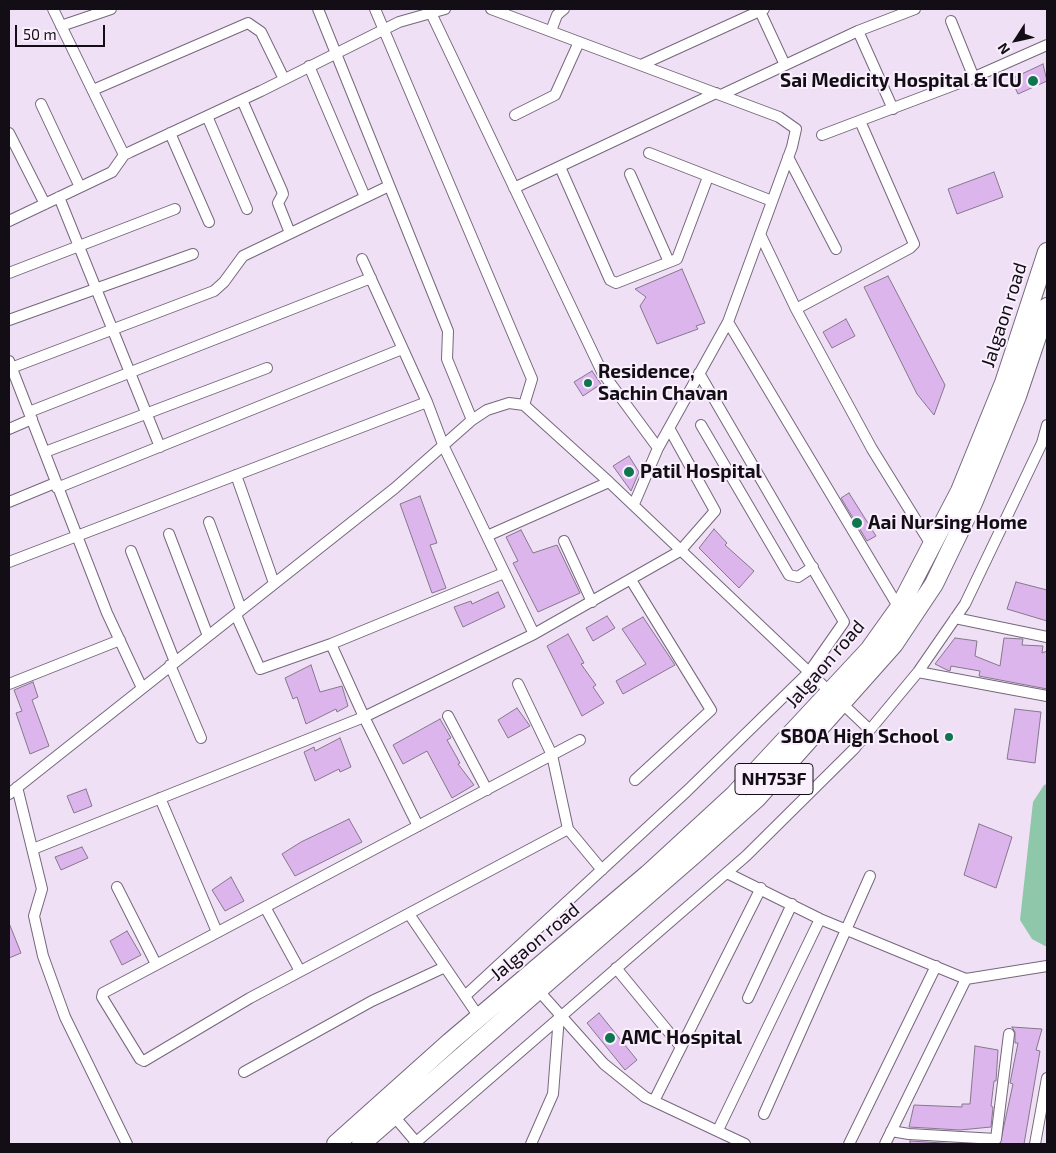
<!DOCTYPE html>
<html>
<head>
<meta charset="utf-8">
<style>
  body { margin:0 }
  #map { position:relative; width:1056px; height:1153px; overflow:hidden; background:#efe0f6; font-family:"Exo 2",sans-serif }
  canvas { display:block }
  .frame { position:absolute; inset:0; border:10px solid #130e15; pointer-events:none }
  .north { position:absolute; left:991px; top:15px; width:50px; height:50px; -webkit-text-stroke:4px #f9effd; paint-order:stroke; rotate:235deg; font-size:14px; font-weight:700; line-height:20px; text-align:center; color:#130e15 }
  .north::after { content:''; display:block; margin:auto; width:18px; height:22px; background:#130e15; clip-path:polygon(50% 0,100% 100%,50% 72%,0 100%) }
  .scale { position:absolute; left:15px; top:25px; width:90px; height:22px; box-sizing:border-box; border:2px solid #130e15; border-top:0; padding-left:6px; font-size:15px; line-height:18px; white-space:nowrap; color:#130e15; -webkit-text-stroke:4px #f9effd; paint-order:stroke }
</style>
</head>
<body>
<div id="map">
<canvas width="1056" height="1153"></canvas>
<div class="frame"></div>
<div class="north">N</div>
<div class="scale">50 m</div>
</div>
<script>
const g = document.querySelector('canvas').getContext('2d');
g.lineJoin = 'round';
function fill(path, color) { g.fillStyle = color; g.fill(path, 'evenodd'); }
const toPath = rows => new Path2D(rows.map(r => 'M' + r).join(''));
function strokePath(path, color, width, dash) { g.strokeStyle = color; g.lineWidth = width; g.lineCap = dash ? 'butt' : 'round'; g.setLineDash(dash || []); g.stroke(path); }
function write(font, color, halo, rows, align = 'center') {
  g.font = font + ' "Exo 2",sans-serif'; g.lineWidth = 4; g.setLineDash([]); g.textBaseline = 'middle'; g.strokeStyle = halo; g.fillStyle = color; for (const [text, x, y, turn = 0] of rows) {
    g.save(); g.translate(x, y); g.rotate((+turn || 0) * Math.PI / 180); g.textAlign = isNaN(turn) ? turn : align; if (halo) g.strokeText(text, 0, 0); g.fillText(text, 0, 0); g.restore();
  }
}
const green = toPath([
  [1047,784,1047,946,1045,946,1032,939,1020,920,1033,802,1044,785]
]);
const building = toPath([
  [1043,64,1047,81,1018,94,1011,79,1043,64],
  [994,172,1003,197,957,214,948,189,994,172],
  [682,269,705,323,696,326,698,329,657,344,640,306,646,297,635,289,682,269],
  [888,276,945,385,934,415,917,394,864,287,888,276],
  [846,319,855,336,832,348,823,332,846,319],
  [592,371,601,384,583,396,574,382,592,371],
  [629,456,639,472,631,491,613,466,629,456],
  [849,493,876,536,867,541,841,498,849,493],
  [420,496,437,543,430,545,446,588,432,593,400,504,420,496],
  [714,529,727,543,725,545,754,571,739,588,699,548,714,529],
  [521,530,533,553,557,545,580,593,538,612,513,563,518,561,506,537,521,530],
  [1016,582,1047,590,1047,621,1007,609,1016,582],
  [498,592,505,607,463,627,454,607,471,601,472,604,498,592],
  [607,616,615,628,593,641,586,628,607,616],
  [643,617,675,665,623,694,616,681,646,664,622,629,643,617],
  [568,634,584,663,581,664,596,685,593,687,604,703,582,716,547,646,568,634],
  [955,638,977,641,975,656,1000,666,1004,638,1023,639,1022,645,1043,646,1042,653,1047,651,1047,689,979,676,980,671,951,666,950,671,947,670,935,664,955,638],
  [311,665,320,692,342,686,348,706,337,712,336,709,306,724,297,697,293,699,285,678,311,665],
  [33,682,38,697,32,700,49,746,30,754,16,713,22,711,14,690,33,682],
  [517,708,530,726,508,738,498,720,517,708],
  [1015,709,1041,712,1035,763,1007,759,1015,709],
  [440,719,451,738,447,740,460,763,458,764,474,785,452,798,427,751,403,764,393,745,440,719],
  [340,738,351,767,340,772,339,769,315,781,304,752,314,747,315,751,340,738],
  [86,789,92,806,74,813,67,796,86,789],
  [349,819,362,842,295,876,282,854,301,842,349,819],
  [979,824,1012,837,996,888,964,875,979,824],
  [82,847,88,858,61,870,55,857,82,847],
  [231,877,244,901,225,911,212,890,231,877],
  [9,923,21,953,9,958,9,923],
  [127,931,141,955,122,965,110,941,127,931],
  [599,1013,637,1060,625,1070,587,1023,599,1013],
  [1012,1027,1042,1029,1036,1050,1040,1051,1024,1144,1000,1144,1013,1084,1010,1083,1018,1043,1015,1043,1015,1032,1012,1027],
  [975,1046,998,1050,996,1081,994,1081,991,1106,993,1107,991,1127,960,1130,909,1127,914,1105,962,1107,962,1104,970,1104,975,1046],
  [910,1141,958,1144,910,1144,910,1141]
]);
const street = toPath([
  [53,9,124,155],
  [318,9,448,331,447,359,472,420],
  [375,9,532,379,524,405],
  [491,9,779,117,796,129,792,147,728,322,899,608],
  [759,9,785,65],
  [431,13,602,372,658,448],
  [951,21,974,78],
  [61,26,111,9],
  [551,31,557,15,564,9],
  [858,31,893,109],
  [641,65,764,9],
  [309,66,365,197],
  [93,90,248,23,261,32,284,79],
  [721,95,858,31,915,9],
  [242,100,282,191,283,194,278,203,290,233],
  [41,104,80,187],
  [515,115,555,95,579,42],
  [207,116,247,209],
  [9,133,45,204],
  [170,133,209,222],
  [822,135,970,79,1047,45],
  [649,153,772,201],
  [788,157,836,249],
  [560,167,610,280,616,283,677,259,708,177],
  [630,174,669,262],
  [514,188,716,93],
  [59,197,160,447],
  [9,221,112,172,124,155,130,152,261,91,399,22,445,9],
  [760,234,796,309,872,449,932,546],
  [362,259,427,402,444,447,534,634],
  [9,273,175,209],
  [796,309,910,248,914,244,860,121],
  [9,320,193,254],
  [9,361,107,613,142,688],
  [11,368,214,291,224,282,243,256,389,186],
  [29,412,371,278],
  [701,425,789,575,798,577,813,567],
  [9,429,32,419],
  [45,452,267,368],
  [236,475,274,583],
  [57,488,402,349],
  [9,502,55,483],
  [634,504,658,448,728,322],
  [209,522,241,609],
  [169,534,208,636],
  [487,536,609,482],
  [564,541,592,602],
  [131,551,175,662],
  [9,562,427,402],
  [631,580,711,710,635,780],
  [236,615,260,669,331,644,504,573],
  [955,618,1047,637],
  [331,644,364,717,418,826],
  [170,665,201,738],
  [918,672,1047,696],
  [9,684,120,640],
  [518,684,552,755,568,829,602,870],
  [448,716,487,790],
  [17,787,42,889,34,916,43,956,65,1017,127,1144],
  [9,794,395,488,472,420,487,410,509,403,524,405,609,482,870,730],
  [160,798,217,932],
  [568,829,250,998,144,1061,140,1059,102,997,103,993,580,740],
  [33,849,364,717,534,634,680,551,715,511,669,428],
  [727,873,820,919,966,979,1047,966],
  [117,887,156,964],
  [265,907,300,971],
  [409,914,479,1017],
  [616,968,681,1047],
  [538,990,604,1064,645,1097,745,1144],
  [465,996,687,791,809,672,844,622,699,373],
  [748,998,792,904],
  [244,1072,372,1001,445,967],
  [654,1101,761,888],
  [764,1114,870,876],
  [393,1115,416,1142],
  [718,1130,820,919],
  [891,1131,909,1134,996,1139,1009,1034],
  [414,1144,746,856,854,749,918,672,965,604,1042,443,1047,425],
  [531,1144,553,1094,559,1016],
  [849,1144,936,966],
  [885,1144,966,979],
  [1035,1144,1047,1078]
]);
const highway = toPath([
  [336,1144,450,1042,648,874,735,794,869,650,899,608,960,491,1004,383,1047,252],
  [361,1144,697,852,757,798,894,644,934,584,973,503,1017,396,1047,307]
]);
const markers = [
  [1033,81,6,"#0e764e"],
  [588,383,5,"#0e764e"],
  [629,472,6,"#0e764e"],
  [857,523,6,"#0e764e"],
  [949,737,5,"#0e764e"],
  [610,1038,6,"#0e764e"]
];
const shields = [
  [774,779,78]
];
const shieldNames = [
  ["NH753F",774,779]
];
const poiNames = [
  ["Sai Medicity Hospital & ICU",1022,81,"right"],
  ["Residence,",598,372],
  ["Sachin Chavan",598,394],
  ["Patil Hospital",640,472],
  ["Aai Nursing Home",868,523],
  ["SBOA High School",939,737,"right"],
  ["AMC Hospital",621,1038]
];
const streetNames = [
  ["Jalgaon road",1004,315,-72],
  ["Jalgaon road",825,664,-49],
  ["Jalgaon road",535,942,-40]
];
fill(green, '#8ec7a9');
fill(building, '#dcb5ed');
strokePath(building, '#85778b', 1);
strokePath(street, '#75687b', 12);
strokePath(highway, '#75687b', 20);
strokePath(street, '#fff', 10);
strokePath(highway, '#fff', 18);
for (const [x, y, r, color] of markers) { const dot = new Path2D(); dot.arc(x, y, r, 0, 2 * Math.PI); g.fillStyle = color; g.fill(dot); strokePath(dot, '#f9effd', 2); }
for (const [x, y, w] of shields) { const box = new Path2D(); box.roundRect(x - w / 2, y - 15.5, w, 31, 4); g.fillStyle = '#f9effd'; g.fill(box); strokePath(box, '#130e15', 1); }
write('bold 18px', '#130e15', null, shieldNames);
write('bold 19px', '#130e15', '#f9effd', poiNames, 'left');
write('19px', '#130e15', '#f9effd', streetNames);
</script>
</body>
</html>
